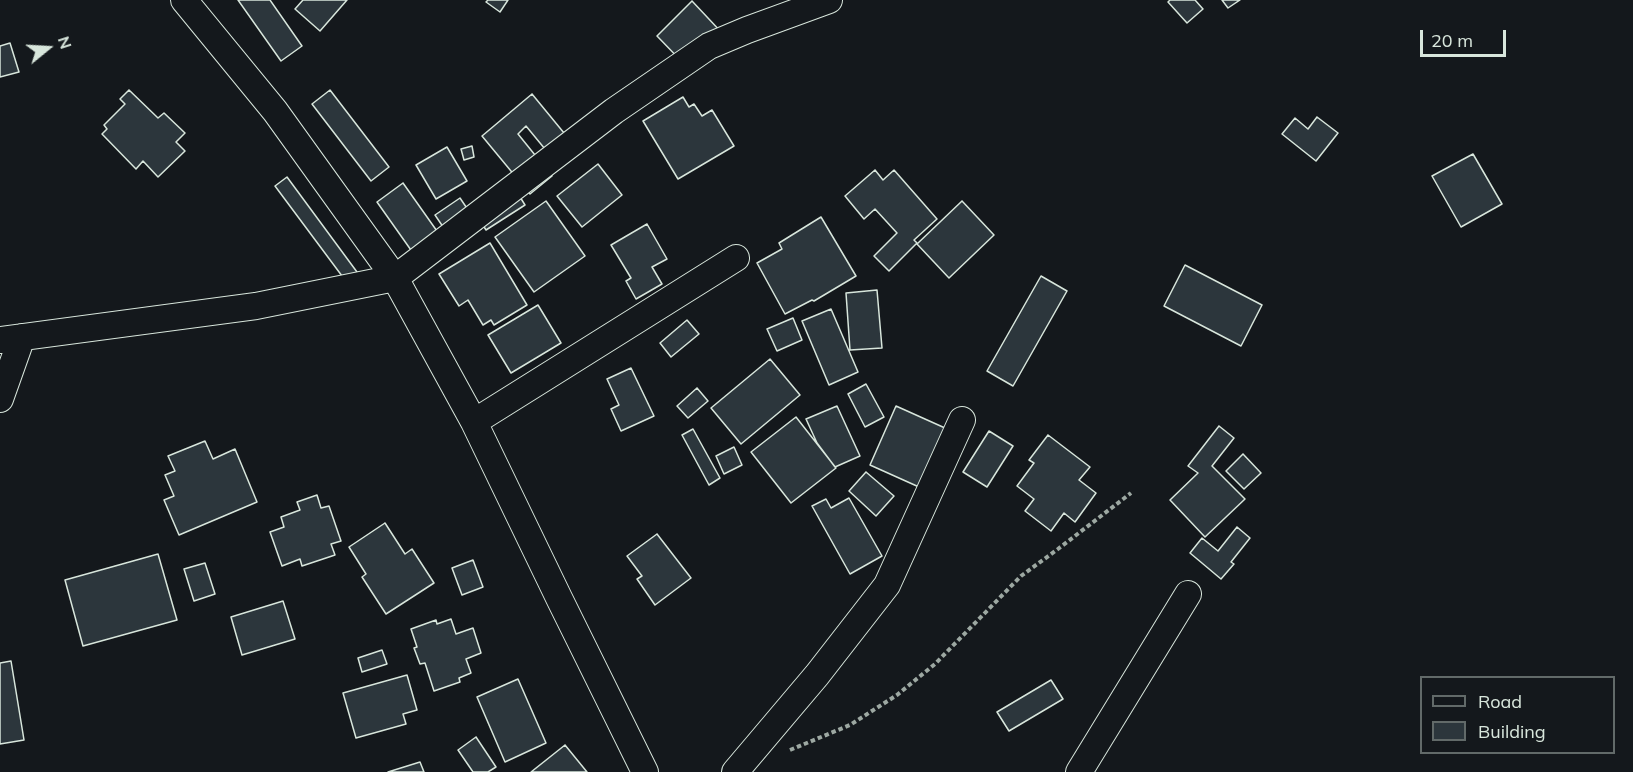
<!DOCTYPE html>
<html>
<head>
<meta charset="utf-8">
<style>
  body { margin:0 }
  #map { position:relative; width:1633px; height:772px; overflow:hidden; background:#14181c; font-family:Mulish,sans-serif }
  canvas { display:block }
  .legend { position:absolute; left:1420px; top:676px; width:195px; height:78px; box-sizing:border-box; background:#14181c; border:2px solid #626a69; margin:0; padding:8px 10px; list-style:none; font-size:18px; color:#d8e6dc }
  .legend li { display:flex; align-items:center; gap:12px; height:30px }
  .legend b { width:30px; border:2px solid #626a69 }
  .north { position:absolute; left:18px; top:18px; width:60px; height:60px; -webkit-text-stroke:4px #14181c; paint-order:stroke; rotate:72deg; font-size:16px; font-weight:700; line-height:24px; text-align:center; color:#d8e6dc }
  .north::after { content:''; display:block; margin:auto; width:21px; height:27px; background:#d8e6dc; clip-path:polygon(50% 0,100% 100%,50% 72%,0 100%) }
  .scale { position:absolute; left:1420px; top:30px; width:86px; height:27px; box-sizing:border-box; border:3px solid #d8e6dc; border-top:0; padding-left:8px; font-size:18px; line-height:21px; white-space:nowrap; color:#d8e6dc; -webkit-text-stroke:4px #14181c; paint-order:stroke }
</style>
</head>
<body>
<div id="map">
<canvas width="1633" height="772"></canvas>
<ul class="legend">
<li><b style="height:8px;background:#14181c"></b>Road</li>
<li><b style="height:16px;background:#2c363c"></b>Building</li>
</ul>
<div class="north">N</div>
<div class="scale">20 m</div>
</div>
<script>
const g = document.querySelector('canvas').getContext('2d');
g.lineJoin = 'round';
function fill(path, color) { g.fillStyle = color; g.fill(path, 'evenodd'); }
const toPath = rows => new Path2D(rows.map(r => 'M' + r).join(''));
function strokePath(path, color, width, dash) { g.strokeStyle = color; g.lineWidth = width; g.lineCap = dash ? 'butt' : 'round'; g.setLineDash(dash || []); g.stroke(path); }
const building = toPath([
  [238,0,270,0,302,46,281,61,238,0],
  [303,0,347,0,320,31,295,9,303,0],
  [488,0,508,0,500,12,486,2,488,0],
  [1170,0,1195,0,1203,9,1187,23,1168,2,1170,0],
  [1222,0,1240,0,1228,8,1222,0],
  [692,1,723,34,688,68,657,36,692,1],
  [10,43,19,72,0,77,0,46,10,43],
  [129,90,158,118,164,113,185,133,176,142,185,151,158,177,143,161,136,169,102,134,107,129,104,125,125,104,120,99,129,90],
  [330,90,389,167,371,181,312,104,330,90],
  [532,94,578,150,559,166,526,126,518,134,552,176,530,194,482,136,532,94],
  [683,97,689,107,694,104,702,116,712,110,734,146,678,179,643,121,683,97],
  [1317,117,1338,133,1316,161,1282,134,1295,118,1308,129,1317,117],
  [472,146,474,157,464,160,461,149,472,146],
  [447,147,467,181,436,199,416,165,447,147],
  [1473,154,1502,204,1461,227,1432,176,1473,154],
  [598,164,622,195,582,227,557,196,598,164],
  [875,170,883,180,894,170,937,219,914,240,917,243,889,271,874,256,897,233,875,209,864,219,845,196,875,170],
  [287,177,357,272,345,280,275,186,287,177],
  [403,183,444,241,418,260,377,202,403,183],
  [512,184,525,205,486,230,473,209,512,184],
  [460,198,481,229,456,246,435,215,460,198],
  [546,201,585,256,534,292,495,237,546,201],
  [962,201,994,235,949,278,917,244,962,201],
  [821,217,856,276,814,301,812,300,785,314,757,263,782,249,779,243,821,217],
  [647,224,667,259,652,267,662,284,636,299,626,281,631,278,611,245,647,224],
  [490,243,527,305,494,325,491,320,483,325,468,300,459,306,439,274,490,243],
  [1185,265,1262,305,1241,346,1164,306,1185,265],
  [1041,276,1067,291,1013,386,987,371,1041,276],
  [877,290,882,348,850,350,846,293,877,290],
  [538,305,561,343,511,373,488,335,538,305],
  [831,309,858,372,829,385,802,321,831,309],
  [793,318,802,340,777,351,767,329,793,318],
  [687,320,699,334,671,357,660,343,687,320],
  [770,359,800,395,741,444,711,408,770,359],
  [631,368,654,416,621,431,611,409,619,405,607,379,631,368],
  [866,384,884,417,865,427,848,394,866,384],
  [697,388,708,401,688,418,677,406,697,388],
  [837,406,860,456,835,467,817,443,806,419,837,406],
  [896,406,945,428,919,487,870,465,896,406],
  [796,417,836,468,791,503,751,452,796,417],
  [1219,426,1234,438,1212,466,1245,499,1205,537,1170,500,1198,473,1188,466,1219,426],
  [693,429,720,478,709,485,682,435,693,429],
  [989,431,1013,446,987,487,963,472,989,431],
  [1048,435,1090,467,1079,480,1096,493,1075,522,1064,513,1051,531,1025,511,1034,499,1017,486,1034,463,1029,460,1048,435],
  [205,441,213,459,235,449,257,502,179,535,164,500,174,496,165,475,175,471,168,456,205,441],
  [734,447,742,465,724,474,716,456,734,447],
  [1243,454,1261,473,1244,489,1226,471,1243,454],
  [866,472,894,496,876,516,849,491,866,472],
  [317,495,321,508,329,506,341,541,331,544,335,555,302,566,300,559,282,566,270,532,284,527,281,517,300,510,297,502,317,495],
  [849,498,882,556,850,574,812,506,826,499,831,508,849,498],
  [385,523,405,554,412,549,434,583,386,614,362,577,366,574,349,547,385,523],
  [1237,527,1250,538,1231,562,1234,564,1221,579,1190,553,1202,538,1218,551,1237,527],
  [657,534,691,578,655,605,637,579,642,576,627,556,657,534],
  [158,554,177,620,83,646,65,580,158,554],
  [473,560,483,587,462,595,452,568,473,560],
  [205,563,215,594,194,601,184,569,205,563],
  [283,601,295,639,242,655,231,617,283,601],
  [451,619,456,634,473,628,481,653,466,659,471,673,459,678,460,682,434,691,425,663,420,664,414,648,417,647,411,629,436,620,437,624,451,619],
  [382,650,387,664,362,672,358,658,382,650],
  [11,661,24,740,0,744,0,663,11,661],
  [407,675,417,710,403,714,406,724,356,738,343,693,407,675],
  [518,679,546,743,505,762,477,697,518,679],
  [1051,680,1063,699,1009,731,997,712,1051,680],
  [476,737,496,767,488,772,473,772,458,750,476,737],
  [565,745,587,772,531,772,565,745],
  [420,762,424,772,388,772,420,762]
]);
const path = toPath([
  [790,750,850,725,897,695,935,664,1021,576,1058,549,1131,493]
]);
const minor = toPath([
  [184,0,275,111,395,278,474,422,559,598,645,772],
  [0,340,256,306,395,278,614,111,709,46,747,30,829,0],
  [0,399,22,337],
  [474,422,736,258],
  [735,772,817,675,887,585,962,420],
  [1079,772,1188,594]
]);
fill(building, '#2c363c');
strokePath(building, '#d8e6dc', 1.5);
strokePath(minor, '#d8e6dc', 28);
strokePath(path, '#9da8a2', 4, [4.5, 3]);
strokePath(minor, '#14181c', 26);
</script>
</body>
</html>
